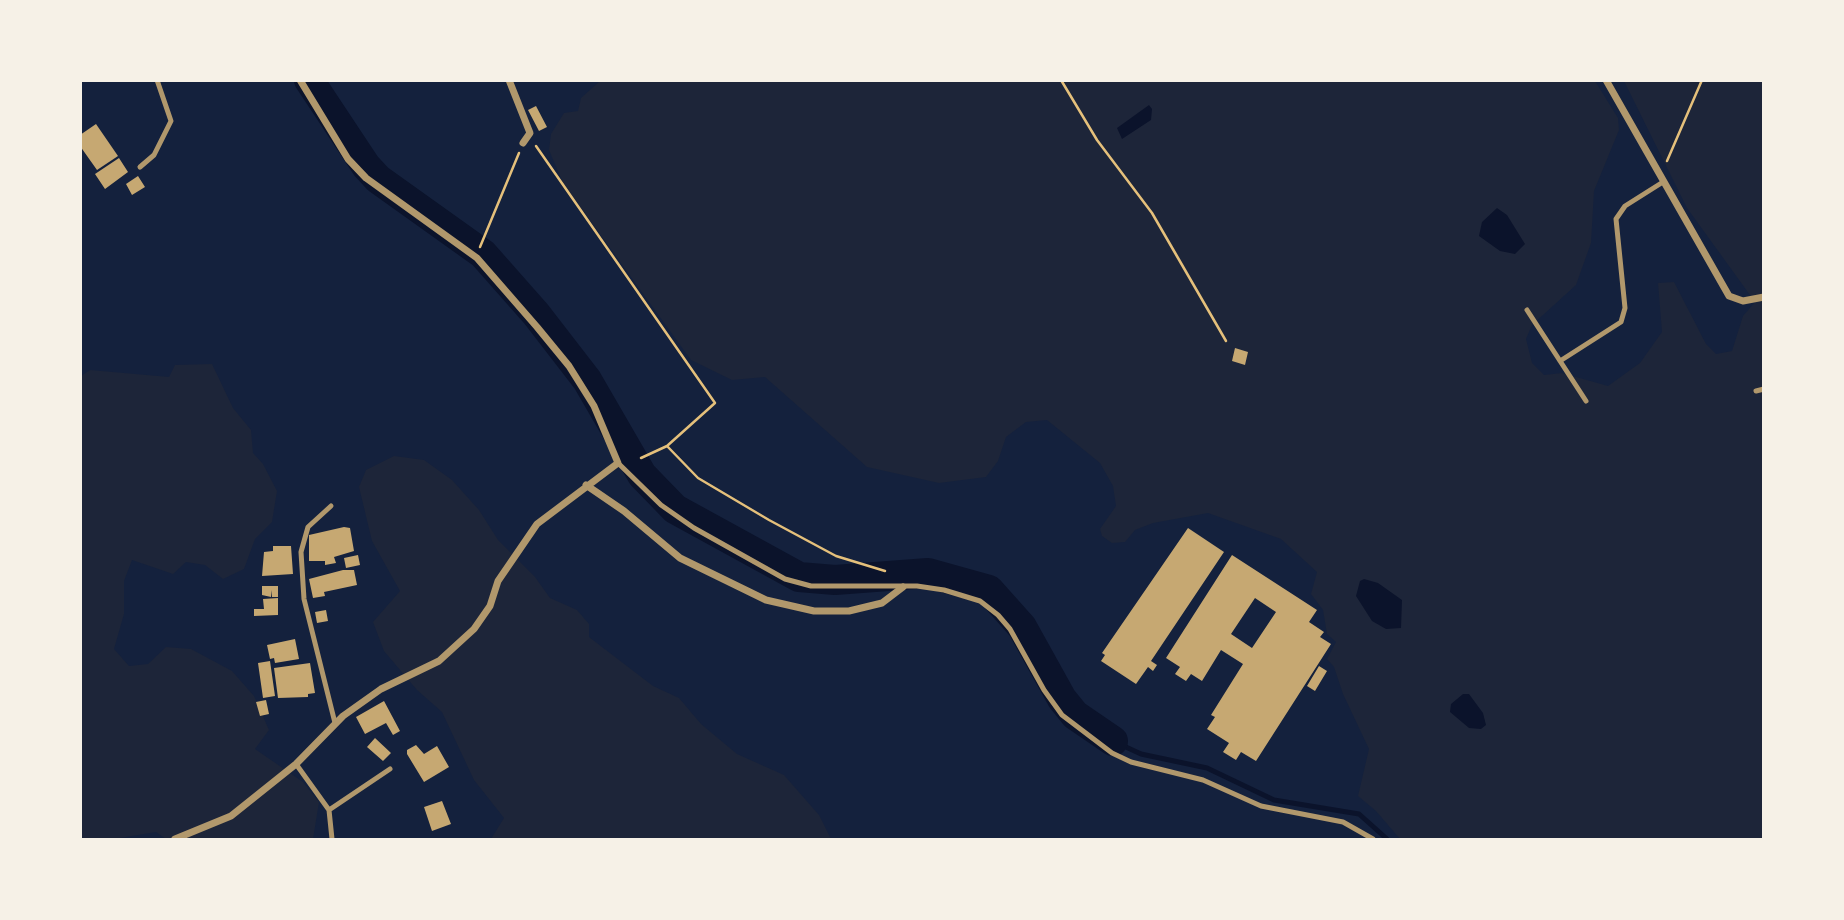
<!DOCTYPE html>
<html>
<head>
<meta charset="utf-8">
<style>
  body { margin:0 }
  #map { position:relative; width:1844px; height:920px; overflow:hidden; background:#14213d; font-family:Overpass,sans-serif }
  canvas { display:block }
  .frame { position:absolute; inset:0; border:82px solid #f6f1e7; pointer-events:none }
</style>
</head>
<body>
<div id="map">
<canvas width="1844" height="920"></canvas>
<div class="frame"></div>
</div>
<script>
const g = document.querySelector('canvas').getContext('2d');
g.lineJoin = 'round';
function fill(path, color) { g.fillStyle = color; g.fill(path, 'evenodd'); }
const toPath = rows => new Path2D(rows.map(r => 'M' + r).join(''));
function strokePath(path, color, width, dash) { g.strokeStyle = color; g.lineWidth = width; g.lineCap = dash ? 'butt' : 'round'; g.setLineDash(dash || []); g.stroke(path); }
const green = toPath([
  [600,81,1595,81,1618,118,1619,130,1594,191,1591,243,1576,285,1532,325,1526,339,1532,363,1544,375,1562,373,1608,386,1640,363,1662,332,1658,283,1674,282,1706,344,1716,354,1732,351,1743,316,1755,302,1687,208,1624,81,1763,81,1763,839,1400,839,1376,811,1358,796,1369,749,1343,694,1334,667,1327,659,1336,642,1327,634,1323,610,1311,594,1317,572,1281,539,1208,513,1153,523,1135,530,1125,542,1112,543,1102,536,1100,529,1116,506,1113,486,1100,463,1047,420,1026,422,1006,437,998,461,986,477,939,483,867,467,765,377,732,380,691,360,563,183,549,150,551,134,564,113,578,111,581,98],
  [212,364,233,408,251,430,253,453,263,464,277,491,272,522,255,539,244,569,223,579,205,565,186,562,173,574,132,560,124,581,124,614,114,649,129,666,148,664,166,647,191,649,232,671,254,696,269,730,255,749,303,782,319,802,313,839,166,839,156,832,114,839,81,839,81,376,90,370,169,377,175,365],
  [394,456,424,460,452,480,479,510,498,540,535,577,550,598,577,610,589,624,589,637,653,686,679,698,701,724,737,754,784,775,819,815,831,839,491,839,504,818,474,780,442,712,417,690,384,651,373,622,400,591,372,541,359,487,366,470]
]);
const water = toPath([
  [1149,105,1152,109,1151,120,1122,139,1117,128],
  [1497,208,1507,215,1525,244,1515,254,1500,251,1479,236,1482,222],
  [1364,579,1378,583,1402,600,1401,628,1386,629,1372,621,1356,596,1360,581],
  [1463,694,1469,694,1483,713,1486,725,1481,729,1469,728,1450,712,1451,704]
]);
const stream = toPath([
  [1113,741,1141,754,1207,768,1274,800,1359,814,1387,839]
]);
const river = toPath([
  [309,80,366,166,378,179,483,254,536,314,587,380,642,475,675,509,799,577,835,580,928,573,989,590,1022,627,1062,699,1075,715,1113,741]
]);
const building = toPath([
  [536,106,547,127,539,131,528,110],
  [96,124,118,156,97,170,80,146,80,135],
  [119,158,128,172,105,189,95,174],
  [138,176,145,187,132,195,126,184],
  [1235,348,1248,352,1245,365,1232,361],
  [344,527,350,528,354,551,334,557,336,563,325,565,325,561,309,561,309,535],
  [1188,528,1224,552,1151,661,1157,665,1153,671,1148,667,1136,684,1101,661,1105,655,1102,653],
  [273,546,291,546,293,574,262,576,264,552,273,551],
  [358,555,360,565,346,568,344,558],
  [1232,555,1317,610,1309,622,1324,632,1320,637,1331,644,1256,761,1241,752,1236,760,1223,752,1229,743,1207,729,1215,717,1211,715,1243,664,1221,650,1202,681,1191,674,1186,681,1175,674,1180,667,1166,658],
  [1255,598,1276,612,1252,648,1231,634],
  [343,570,354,570,357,585,324,592,325,596,313,598,309,579],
  [262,586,278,586,278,597,272,597,272,590,271,597,262,595],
  [278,598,278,615,254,616,254,609,264,609,263,599],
  [326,610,328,621,317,623,315,612],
  [295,639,299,659,275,663,274,658,270,659,267,645],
  [270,661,275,696,263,698,258,663],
  [310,663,315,693,308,694,308,697,278,698,274,668],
  [1319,666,1327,671,1315,691,1307,686],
  [266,700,269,714,260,716,256,702],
  [384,701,400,731,393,735,386,723,365,734,356,717],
  [375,738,391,753,383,761,367,747],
  [416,745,424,754,437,746,449,767,424,782,407,754,407,750],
  [442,801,451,824,432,831,424,807]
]);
const path = toPath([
  [1061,80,1097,140,1152,213,1226,341],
  [536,146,715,403,667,446,641,458],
  [1667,161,1702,80],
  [480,247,519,153],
  [667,446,698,478,769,520,836,556,885,571]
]);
const service = toPath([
  [140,167,154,155,171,121,157,80],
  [1527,310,1586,401],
  [1560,361,1621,322,1625,308,1616,219,1625,206,1663,182],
  [1756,391,1764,389],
  [618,463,661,505,694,528,785,579,811,586,917,586,944,590,980,601,998,615,1010,629,1044,690,1062,715,1112,753,1131,762,1203,780,1261,806,1343,822,1373,839],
  [331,506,308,527,301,552,304,599,335,723],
  [296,764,329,810,332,839],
  [329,810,390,769]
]);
const minor = toPath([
  [509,80,530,133,523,143],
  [1606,80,1729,296,1743,301,1764,297],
  [586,485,624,511,680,558,766,600,814,611,849,611,882,603,903,587],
  [175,839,231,816,296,764,343,716,381,689,439,661,474,629,490,606,498,581,537,524,618,463,594,406,569,366,537,327,477,258,366,178,348,159,300,80]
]);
fill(green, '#1d2539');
fill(water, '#0b132b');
strokePath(stream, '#0b132b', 5);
strokePath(river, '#0b132b', 30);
fill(building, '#c6a872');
strokePath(path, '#e5c07b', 2.5);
strokePath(service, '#b1986c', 5);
strokePath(minor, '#b1986c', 7);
</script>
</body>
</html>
